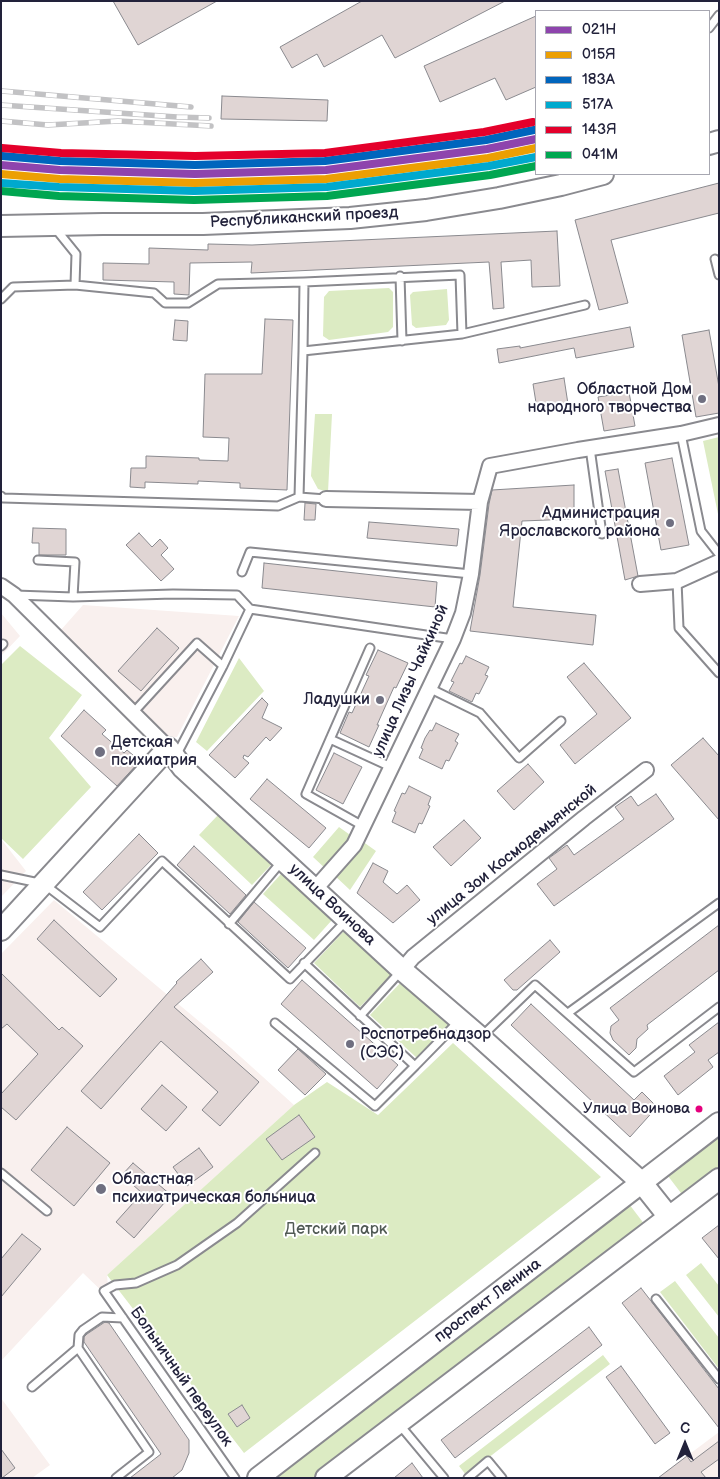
<!DOCTYPE html>
<html>
<head>
<meta charset="utf-8">
<style>
  body { margin:0 }
  #map { position:relative; width:720px; height:1479px; overflow:hidden; background:#fff; font-family:"Balsamiq Sans",sans-serif }
  canvas { display:block }
  .frame { position:absolute; inset:0; border:2px solid #22223b; pointer-events:none }
  .legend { position:absolute; left:535px; top:10px; width:175px; height:165px; box-sizing:border-box; background:#fff; border:1px solid #a7a7b1; margin:0; padding:6px 9px; list-style:none; font-size:15px; color:#22223b }
  .legend li { display:flex; align-items:center; gap:10px; height:25px }
  .legend b { width:25px; border:1px solid #a7a7b1 }
  .north { position:absolute; left:660px; top:1419px; width:50px; height:50px; -webkit-text-stroke:4px #fff; paint-order:stroke; rotate:0deg; font-size:14px; font-weight:700; line-height:20px; text-align:center; color:#22223b }
  .north::after { content:''; display:block; margin:auto; width:18px; height:22px; background:#22223b; clip-path:polygon(50% 0,100% 100%,50% 72%,0 100%) }
</style>
</head>
<body>
<div id="map">
<canvas width="720" height="1479"></canvas>
<div class="frame"></div>
<ul class="legend">
<li><b style="height:6px;background:#8e44ad"></b>021Н</li>
<li><b style="height:6px;background:#ec9f03"></b>015Я</li>
<li><b style="height:6px;background:#0065bd"></b>183А</li>
<li><b style="height:6px;background:#00a9ce"></b>517А</li>
<li><b style="height:6px;background:#e4002b"></b>143Я</li>
<li><b style="height:6px;background:#00a651"></b>041М</li>
</ul>
<div class="north">С</div>
</div>
<script>
const g = document.querySelector('canvas').getContext('2d');
g.lineJoin = 'round';
function fill(path, color) { g.fillStyle = color; g.fill(path, 'evenodd'); }
const toPath = rows => new Path2D(rows.map(r => 'M' + r).join(''));
function strokePath(path, color, width, dash) { g.strokeStyle = color; g.lineWidth = width; g.lineCap = dash ? 'butt' : 'round'; g.setLineDash(dash || []); g.stroke(path); }
function write(font, color, halo, rows, align = 'center') {
  g.font = font + ' "Balsamiq Sans",sans-serif'; g.lineWidth = 4; g.setLineDash([]); g.textBaseline = 'middle'; g.strokeStyle = halo; g.fillStyle = color; for (const [text, x, y, turn = 0] of rows) {
    g.save(); g.translate(x, y); g.rotate((+turn || 0) * Math.PI / 180); g.textAlign = isNaN(turn) ? turn : align; if (halo) g.strokeText(text, 0, 0); g.fillText(text, 0, 0); g.restore();
  }
}
const built = toPath([
  [83,605,239,616,177,737,166,738,60,631],
  [1,613,20,636,1,656],
  [1,839,26,871,1,897],
  [54,900,231,1048,294,1105,107,1275,109,1298,83,1273,1,1361,1,954],
  [1,1398,50,1465,32,1478,1,1478],
  [719,1432,719,1478,658,1478,687,1456]
]);
const green = toPath([
  [389,288,393,292,393,327,388,332,329,340,323,336,324,297,329,291],
  [447,289,449,320,446,325,416,328,412,325,410,295,413,292],
  [315,414,332,414,328,492,318,489,311,476],
  [719,437,719,519,703,441],
  [20,646,82,695,49,738,91,787,23,859,1,838,1,665],
  [239,658,264,691,207,751,196,742],
  [218,815,271,865,252,885,199,835],
  [339,827,353,837,327,870,313,857],
  [362,841,376,851,350,890,334,875],
  [281,874,332,920,314,940,263,894],
  [346,929,393,973,360,1007,314,963],
  [403,980,450,1023,417,1058,370,1015],
  [453,1043,601,1177,244,1453,107,1275,294,1105,327,1082,378,1115],
  [719,1136,719,1169,684,1197,668,1176],
  [629,1204,645,1225,317,1478,274,1478],
  [701,1263,719,1286,719,1317,686,1275],
  [675,1281,719,1338,719,1369,660,1292],
  [603,1355,610,1364,466,1475,459,1466]
]);
const building = toPath([
  [113,1,217,1,138,45,113,1],
  [362,1,505,1,395,58,382,35,324,67,317,54,292,68,280,47,362,1],
  [536,16,536,87,506,100,495,78,440,102,424,66,536,16],
  [222,96,328,100,327,121,221,119,222,96],
  [719,183,719,213,611,240,628,303,599,310,575,220,719,183],
  [557,231,560,286,532,287,531,260,501,262,504,308,493,309,489,262,251,273,252,262,190,263,189,295,174,294,174,282,103,280,103,263,149,264,149,248,208,250,208,244,252,245,557,231],
  [265,319,293,320,287,490,240,488,240,483,198,481,198,484,145,482,145,488,130,487,131,468,146,468,146,456,199,458,199,460,228,461,229,438,203,437,205,374,262,374,265,319],
  [175,320,188,321,187,341,173,340,175,320],
  [630,327,634,347,576,358,574,348,499,363,497,349,520,346,520,348,630,327],
  [709,330,719,387,719,413,696,417,682,335,709,330],
  [564,378,568,404,537,409,533,384,564,378],
  [629,392,635,426,604,431,598,397,629,392],
  [672,458,689,545,661,550,645,463,672,458],
  [618,469,638,576,625,580,605,471,618,469],
  [574,485,574,519,522,521,513,607,596,615,593,645,470,631,480,575,489,504,492,490,574,485],
  [305,503,316,504,315,520,304,520,305,503],
  [369,522,459,529,457,546,367,538,369,522],
  [33,528,66,529,66,555,39,555,39,543,32,543,33,528],
  [139,533,152,547,160,539,168,548,161,555,174,569,161,581,126,545,139,533],
  [264,563,437,582,435,607,262,588,264,563],
  [157,628,179,648,141,691,118,671,157,628],
  [378,650,408,663,396,688,394,687,377,725,379,725,369,747,340,733,349,712,352,713,369,676,366,675,378,650],
  [466,656,489,667,485,675,488,676,479,694,476,693,472,702,449,691,454,682,451,681,460,663,462,664,466,656],
  [584,663,631,718,575,764,560,745,597,714,567,677,584,663],
  [262,698,268,704,262,718,282,728,270,741,266,737,248,757,244,755,243,758,249,763,235,778,209,755,262,698],
  [84,710,106,730,102,734,124,753,127,750,140,761,117,786,61,736,84,710],
  [436,723,459,734,455,741,458,743,449,761,446,760,442,769,419,758,423,749,421,748,425,738,430,730,432,731,436,723],
  [703,738,719,756,719,820,671,765,703,738],
  [334,753,362,767,343,804,316,790,334,753],
  [528,764,544,782,514,810,497,791,528,764],
  [267,779,326,828,309,848,250,799,267,779],
  [409,786,431,797,428,805,430,806,422,824,419,823,415,833,392,822,396,812,394,811,402,793,405,794,409,786],
  [656,794,674,819,554,906,537,884,557,869,549,858,567,845,574,855,624,819,615,807,631,796,638,806,656,794],
  [464,820,481,838,451,866,433,847,464,820],
  [139,834,158,853,102,910,83,892,139,834],
  [194,846,246,895,230,914,177,865,194,846],
  [373,863,388,871,383,882,397,894,407,885,420,900,393,923,357,893,373,863],
  [254,902,306,948,288,968,238,922,254,902],
  [54,920,117,979,100,997,37,939,54,920],
  [719,925,719,970,647,1025,648,1029,637,1039,636,1048,629,1055,613,1040,610,1033,611,1026,619,1020,610,1008,719,925],
  [550,940,560,952,517,990,513,990,504,980,550,940],
  [201,959,213,972,174,1007,259,1082,220,1126,202,1110,218,1092,161,1041,101,1109,81,1091,177,983,176,982,201,959],
  [1,973,59,1030,62,1027,83,1046,16,1120,1,1107,1,1094,38,1054,7,1024,1,1029,1,973],
  [302,980,398,1065,377,1089,281,1004,302,980],
  [531,1004,634,1100,642,1092,657,1107,630,1137,511,1025,531,1004],
  [719,1022,719,1052,708,1060,713,1067,678,1095,664,1076,695,1052,689,1045,719,1022],
  [298,1049,326,1074,305,1095,278,1070,298,1049],
  [162,1085,187,1107,166,1131,141,1109,162,1085],
  [299,1115,315,1137,282,1160,266,1139,299,1115],
  [67,1127,110,1163,74,1206,31,1170,67,1127],
  [199,1148,213,1167,187,1186,173,1167,199,1148],
  [133,1163,171,1195,134,1238,116,1222,142,1193,122,1175,133,1163],
  [719,1225,719,1259,702,1238,719,1225],
  [22,1234,41,1249,1,1297,1,1259,22,1234],
  [641,1288,719,1389,719,1428,622,1303,641,1288],
  [105,1322,109,1323,189,1440,189,1453,182,1470,172,1478,130,1478,161,1454,84,1342,84,1337,87,1334,105,1322],
  [589,1327,602,1345,455,1458,441,1440,589,1327],
  [621,1366,670,1433,655,1444,606,1377,621,1366],
  [242,1405,250,1418,237,1427,228,1414,242,1405],
  [719,1441,719,1459,701,1472,706,1478,658,1478,687,1456,691,1462,719,1441],
  [1,1449,15,1468,2,1478,1,1478,1,1449],
  [412,1463,423,1478,394,1478,412,1463]
]);
const lane = toPath([
  [709,28,719,15],
  [55,228,76,254,75,285],
  [715,259,719,275],
  [400,276,402,341],
  [1,299,13,287,75,285,154,293,165,303,188,303,218,284,304,282,460,275,462,334],
  [303,351,304,282],
  [681,434,701,531,719,554],
  [590,448,602,534],
  [1,496,3,498,278,506,299,497,326,499],
  [299,497,303,351,462,334,585,305],
  [38,560,75,562,73,597],
  [242,572,250,552,471,574],
  [677,581,679,628,719,673],
  [15,595,73,597,173,594,237,595,250,609,453,639],
  [1,646,3,644],
  [429,688,480,713,519,758,561,721],
  [132,714,197,643,223,666],
  [330,739,391,767],
  [177,754,223,666,250,609],
  [363,826,306,794,370,648],
  [1,875,44,884,100,927,162,861,290,979,346,921],
  [229,924,282,861],
  [304,963,415,1066,459,1021],
  [568,1013,719,903],
  [360,1016,400,972],
  [275,1023,375,1106,415,1066],
  [481,1037,535,985,634,1072,719,1007],
  [1,1173,47,1211],
  [656,1299,719,1379],
  [78,1348,149,1452,116,1478],
  [32,1387,78,1348,79,1335,83,1330,102,1317,123,1318],
  [399,1424,444,1478],
  [235,1478,104,1291,115,1285,136,1283,177,1265,237,1223,315,1153],
  [468,1478,488,1461,502,1478]
]);
const street = toPath([
  [326,499,480,502],
  [640,584,677,581,719,562],
  [1,586,14,595,168,748],
  [315,889,354,845,453,639,463,613,471,574,480,502,490,466,578,450,681,434,719,425],
  [402,970,413,957,584,818,646,770]
]);
const secondary = toPath([
  [709,144,719,141],
  [1,226,103,224,203,224,350,218,426,210,499,198,561,185,603,174],
  [1,930,168,748,183,768,402,970,480,1037,642,1183,669,1217],
  [258,1478,719,1123],
  [326,1478,719,1179]
]);
const rail = toPath([
  [2,91,191,107],
  [1,105,177,117,209,118],
  [1,121,48,125,118,121,211,126]
]);
const rail1 = toPath([
  [1,165,60,170,195,174,326,170,487,149,536,139]
]);
const rail2 = toPath([
  [1,174,60,179,195,183,326,179,488,158,536,148]
]);
const rail3 = toPath([
  [2,156,60,161,195,165,325,161,486,140,534,130]
]);
const rail4 = toPath([
  [1,183,59,187,194,191,327,187,489,166,536,157]
]);
const rail5 = toPath([
  [2,148,61,153,195,156,325,153,484,132,533,122]
]);
const rail6 = toPath([
  [1,191,59,196,194,200,327,196,490,175,536,166]
]);
const markers = [
  [702,399,5,"#6f6f80"],
  [670,523,5,"#6f6f80"],
  [380,700,5,"#6f6f80"],
  [100,752,6,"#6f6f80"],
  [350,1044,5,"#6f6f80"],
  [699,1109,4.5,"#e5007d"],
  [101,1189,6,"#6f6f80"]
];
const busNames = [
  ["Улица Воинова",690,1109]
];
const streetNames = [
  ["Республиканский проезд",304,218,-3],
  ["улица Лизы Чайкиной",411,681,-66],
  ["улица Зои Космодемьянской",512,855,-39],
  ["улица Воинова",332,905,43],
  ["проспект Ленина",488,1301,-37],
  ["Больничный переулок",181,1377,55]
];
const poiNames = [
  ["Областной Дом",692,390],
  ["народного творчества",692,408],
  ["Администрация",660,514],
  ["Ярославского района",660,532],
  ["Ладушки",370,700],
  ["Детская",111,743,"left"],
  ["психиатрия",111,761,"left"],
  ["Роспотребнадзор",360,1035,"left"],
  ["(СЭС)",360,1053,"left"],
  ["Областная",112,1180,"left"],
  ["психиатрическая больница",112,1198,"left"]
];
const parkNames = [
  ["Детский парк",336,1230]
];
fill(built, '#f9f0ee');
fill(green, '#dcebc3');
fill(building, '#e0d5d4');
strokePath(building, '#8a8a8f', 1);
strokePath(lane, '#8a8a8f', 11);
strokePath(street, '#8a8a8f', 18);
strokePath(secondary, '#8a8a8f', 24);
strokePath(lane, '#fff', 7);
strokePath(street, '#fff', 14);
strokePath(secondary, '#fff', 20);
strokePath(rail, '#c2c2c4', 5.5);
strokePath(rail, '#fff', 4, [11]);
strokePath(rail1, '#8e44ad', 8);
strokePath(rail2, '#ec9f03', 8);
strokePath(rail3, '#0065bd', 8);
strokePath(rail4, '#00a9ce', 8);
strokePath(rail5, '#e4002b', 8);
strokePath(rail6, '#00a651', 8);
for (const [x, y, r, color] of markers) { const dot = new Path2D(); dot.arc(x, y, r, 0, 2 * Math.PI); g.fillStyle = color; g.fill(dot); strokePath(dot, '#fff', 2); }
write('15px', '#22223b', '#fff', busNames, 'right');
write('16px', '#22223b', '#fff', streetNames);
write('16px', '#22223b', '#fff', poiNames, 'right');
write('16px', '#515a55', '#fff', parkNames);
</script>
</body>
</html>
